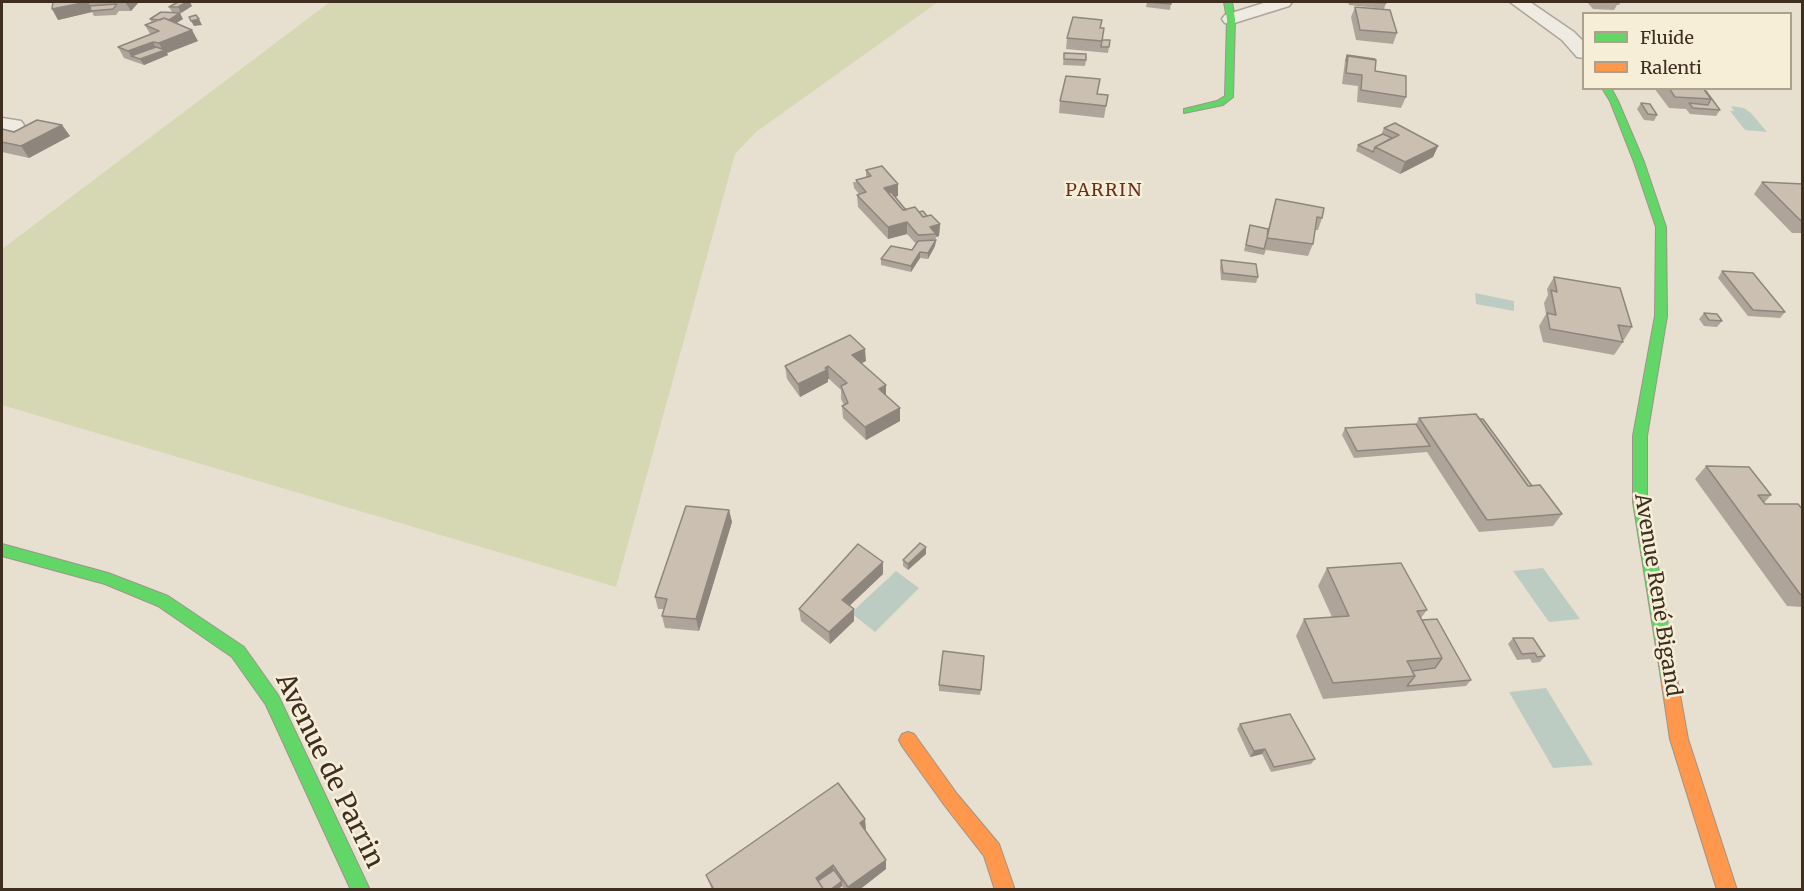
<!DOCTYPE html>
<html>
<head>
<meta charset="utf-8">
<style>
  body { margin:0 }
  #map { position:relative; width:1804px; height:891px; overflow:hidden; background:#e7e0d1; font-family:Merriweather,serif }
  canvas { display:block }
  .frame { position:absolute; inset:0; border:3px solid #3d2e20; pointer-events:none }
  .legend { position:absolute; left:1582px; top:12px; width:210px; height:78px; box-sizing:border-box; background:#f7eed8; border:2px solid #ada18e; margin:0; padding:8px 10px; list-style:none; font-size:18px; color:#3d2e20 }
  .legend li { display:flex; align-items:center; gap:12px; height:30px }
  .legend b { width:30px; border:2px solid #ada18e }
</style>
</head>
<body>
<div id="map">
<canvas width="1804" height="891"></canvas>
<div class="frame"></div>
<ul class="legend">
<li><b style="height:8px;background:#63d668"></b>Fluide</li>
<li><b style="height:8px;background:#ff974d"></b>Ralenti</li>
</ul>
</div>
<script>
const g = document.querySelector('canvas').getContext('2d');
g.lineJoin = 'round';
function fill(path, color) { g.fillStyle = color; g.fill(path, 'evenodd'); }
const toPath = rows => new Path2D(rows.map(r => 'M' + r).join(''));
function strokePath(path, color, width, dash) { g.strokeStyle = color; g.lineWidth = width; g.lineCap = dash ? 'butt' : 'round'; g.setLineDash(dash || []); g.stroke(path); }
function write(font, color, halo, rows, align = 'center') {
  g.font = font + ' Merriweather,serif'; g.lineWidth = 5; g.setLineDash([]); g.textBaseline = 'middle'; g.strokeStyle = halo; g.fillStyle = color; for (const [text, x, y, turn = 0] of rows) {
    g.save(); g.translate(x, y); g.rotate((+turn || 0) * Math.PI / 180); g.textAlign = isNaN(turn) ? turn : align; if (halo) g.strokeText(text, 0, 0); g.fillText(text, 0, 0); g.restore();
  }
}
const green = toPath([
  [330,2,938,2,756,132,735,154,616,587,2,405,2,249]
]);
const water = toPath([
  [1731,106,1744,108,1751,113,1767,132,1745,130,1730,111,1734,111],
  [1475,293,1514,301,1514,311,1476,304],
  [1543,568,1580,619,1549,622,1513,571],
  [896,571,919,588,875,632,851,613],
  [1546,688,1593,765,1553,768,1509,692]
]);
const street = toPath([
  [1267,2,1292,2,1289,6,1231,24,1225,23,1222,19,1225,15,1267,2],
  [1510,2,1530,2,1574,32,1584,42,1584,58,1577,57,1562,40,1510,2],
  [2,118,21,121,24,125,21,129,14,131,2,130,2,118]
]);
const fast = toPath([
  [1224,2,1232,2,1235,19,1233,97,1223,105,1184,113,1184,109,1217,101,1225,96,1227,19,1224,2],
  [1602,88,1611,88,1618,101,1644,162,1666,227,1667,316,1647,436,1647,502,1677,678,1675,683,1669,685,1663,683,1661,678,1633,502,1633,436,1655,316,1656,227,1634,162,1610,101,1602,88],
  [2,544,108,573,168,596,244,647,278,695,370,890,351,890,266,705,232,657,158,606,105,584,2,556,2,544]
]);
const slow = toPath([
  [1669,671,1675,673,1677,678,1688,739,1737,890,1717,890,1670,739,1661,678,1663,673,1669,671],
  [908,732,914,734,957,794,999,844,1015,890,995,890,984,856,945,806,902,746,899,740,902,734,908,732]
]);
const wall = toPath([
  [53,2,137,2,138,3,131,11,119,11,116,15,94,16,92,12,58,20],
  [1147,2,1171,2,1170,10,1146,7],
  [1348,2,1385,2,1386,3,1384,9,1349,5],
  [1587,2,1621,2,1619,5,1617,5,1614,10,1593,9],
  [192,6,181,13,172,12,169,7],
  [1355,7,1397,33,1393,44,1356,40,1351,17],
  [150,19,183,19,176,23,198,41,167,53,168,55,144,65,124,58,118,47,150,34,145,25,152,23],
  [1101,28,1103,40,1110,40,1108,53,1066,49,1067,38],
  [1064,53,1086,60,1085,66,1063,65],
  [1347,55,1375,71,1406,97,1401,108,1357,102,1358,86,1342,84,1345,61],
  [1654,88,1703,88,1720,110,1716,116,1690,114,1686,109,1669,108],
  [1097,94,1108,95,1104,118,1059,113,1060,101],
  [1641,103,1657,115,1654,121,1644,120,1637,109],
  [62,125,70,136,29,158,2,152,2,129,14,132],
  [1384,128,1438,146,1433,157,1400,174,1356,151,1358,145,1381,135],
  [866,170,898,184,898,196,895,197,906,210,919,212,940,224,939,236,936,237,935,246,928,259,920,258,911,272,881,265,881,259,912,250,916,244,907,234,888,239,858,207,857,195,859,194,854,188,853,182,856,182,856,180,866,177],
  [1762,182,1803,184,1803,233,1792,233,1754,194],
  [1276,199,1322,218,1318,230,1315,230,1313,244,1308,256,1266,250,1264,255,1244,251,1250,225,1268,229],
  [1221,260,1258,277,1256,283,1221,280,1220,267],
  [1722,271,1785,312,1780,318,1748,316,1718,278],
  [1554,277,1632,327,1624,340,1622,340,1623,342,1614,355,1543,342,1539,326,1546,314,1544,303,1548,295,1547,289],
  [1704,313,1722,321,1717,327,1704,326,1699,319],
  [866,361,861,363,886,396,900,408,900,421,866,440,843,418,842,406,844,405,841,399,841,390,829,379,828,379,828,382,800,397,787,379,785,366],
  [1419,418,1532,486,1562,514,1553,526,1479,532,1427,452,1354,458,1342,435,1345,428,1416,424],
  [1706,466,1771,495,1764,503,1765,504,1803,510,1803,607,1787,606,1695,479],
  [729,510,732,522,699,631,665,628,662,616,664,609,658,609,655,597],
  [926,554,908,570,903,566,903,560],
  [883,562,883,574,849,606,854,609,854,621,830,644,801,621,799,609],
  [1327,568,1427,610,1421,618,1471,680,1466,686,1323,699,1296,636,1304,619,1332,617,1318,586],
  [1513,638,1545,656,1540,662,1532,663,1530,659,1517,660,1508,644],
  [939,685,981,690,980,695,939,691],
  [1240,724,1315,759,1311,764,1271,772,1262,754,1250,757,1237,729],
  [866,829,865,830,886,869,859,890,844,890,842,886,838,890,712,890,706,875]
]);
const shadedWall = toPath([
  [88,2,93,10,91,11,92,12,58,20,52,9],
  [125,2,137,2,138,3,131,11],
  [187,2,190,2,192,6,181,13,178,7],
  [180,13,183,19,172,26,169,20],
  [199,19,202,25,194,26,191,21],
  [192,30,198,41,167,53,168,55,144,65,140,59,131,56,128,51,153,42,158,52,163,51,159,43],
  [62,125,70,136,29,158,21,146],
  [1438,146,1433,157,1400,174,1405,162],
  [898,184,898,196,888,199,884,188],
  [907,222,907,234,888,239,888,227],
  [940,224,939,236,936,237,936,234,930,227],
  [936,240,935,246,928,259,928,253],
  [920,252,920,258,911,272,911,266],
  [865,349,866,361,853,368,852,355],
  [828,366,829,379,828,379,828,382,800,397,798,384],
  [886,385,886,398,879,389],
  [900,408,900,421,866,440,865,427],
  [729,510,732,522,699,631,696,619],
  [926,547,926,554,908,570,908,564],
  [883,562,883,574,843,612,842,600],
  [854,609,854,621,830,644,829,632],
  [1265,749,1262,754,1250,757,1254,751],
  [865,819,866,829,861,834,860,823],
  [886,860,886,869,859,890,849,890,848,887],
  [833,865,834,875,819,886,816,878],
  [842,881,842,886,838,890,830,890]
]);
const building = toPath([
  [53,2,87,2,52,9,53,2],
  [178,2,187,2,178,7,169,7,178,2],
  [1147,2,1171,2,1171,4,1147,2],
  [1367,2,1385,2,1386,3,1367,2],
  [117,4,113,9,91,11,90,6,117,4],
  [1355,7,1390,10,1397,33,1360,30,1355,7],
  [161,12,180,13,169,20,164,18,160,20,150,19,161,12],
  [196,15,199,19,191,21,189,17,196,15],
  [1073,17,1102,20,1100,28,1104,28,1102,41,1067,38,1073,17],
  [164,18,192,30,159,43,153,42,128,51,118,47,159,31,145,25,164,18],
  [1102,40,1110,40,1109,47,1101,47,1102,40],
  [156,47,165,50,140,59,131,56,156,47],
  [1064,53,1086,54,1086,60,1064,59,1064,53],
  [1347,55,1375,59,1375,60,1348,56,1346,61,1347,55],
  [1348,56,1376,60,1375,71,1406,76,1406,97,1361,90,1362,75,1346,73,1348,56],
  [1066,76,1100,79,1097,94,1108,95,1106,106,1060,101,1066,76],
  [1669,88,1703,88,1711,99,1675,97,1669,88],
  [1705,91,1706,91,1720,110,1693,108,1689,103,1708,105,1711,99,1705,91],
  [1641,103,1650,104,1657,115,1648,114,1641,103],
  [37,120,62,125,21,146,2,142,2,129,14,132,37,120],
  [1395,123,1438,146,1405,162,1375,147,1399,135,1384,128,1395,123],
  [1383,134,1392,138,1375,147,1373,152,1358,145,1383,134],
  [882,166,898,184,884,188,903,210,915,207,923,217,931,215,940,224,930,227,936,234,918,235,907,222,888,227,857,195,866,192,856,180,871,176,866,170,882,166],
  [1762,182,1803,184,1803,221,1801,221,1762,182],
  [891,192,906,210,903,210,888,193,891,192],
  [1276,199,1324,208,1322,218,1317,217,1313,244,1267,238,1276,199],
  [923,211,927,216,923,217,919,212,923,211],
  [1250,225,1268,229,1267,238,1264,249,1246,245,1250,225],
  [936,240,928,253,920,252,911,266,881,259,891,246,912,250,918,241,936,240],
  [1221,260,1256,264,1258,277,1223,273,1221,260],
  [1722,271,1753,273,1785,312,1753,310,1722,271],
  [1554,277,1620,288,1632,327,1618,325,1623,342,1550,329,1547,313,1556,315,1551,290,1557,292,1554,277],
  [1704,313,1717,314,1722,321,1709,320,1704,313],
  [850,335,865,349,852,355,886,385,879,389,900,408,865,427,842,406,848,403,841,386,847,383,828,366,825,368,827,370,798,384,785,366,850,335],
  [1476,414,1528,486,1540,485,1562,514,1487,520,1419,418,1476,414],
  [1480,419,1483,419,1532,486,1528,486,1480,419],
  [1416,424,1430,446,1357,451,1345,428,1416,424],
  [1706,466,1749,467,1771,495,1758,495,1765,504,1798,504,1803,510,1803,594,1800,594,1706,466],
  [686,506,729,510,696,619,662,616,667,599,655,597,686,506],
  [920,543,926,547,908,564,903,560,920,543],
  [858,544,883,562,842,600,854,609,829,632,799,609,858,544],
  [1401,563,1427,610,1417,611,1442,658,1407,661,1415,676,1333,683,1304,619,1349,616,1327,568,1401,563],
  [1437,619,1471,680,1407,686,1415,676,1412,671,1435,668,1442,658,1422,620,1437,619],
  [1513,638,1533,638,1545,656,1537,657,1535,653,1522,654,1513,638],
  [943,651,984,656,981,690,939,685,943,651],
  [1290,714,1315,759,1274,767,1265,749,1254,751,1240,724,1290,714],
  [838,783,865,819,860,823,886,860,848,887,833,865,816,878,824,890,714,890,706,875,838,783],
  [834,870,842,881,830,890,824,890,818,881,834,870]
]);
const farNeighbourhoodnames = [
  ["PARRIN",1104,191]
];
const streetNames = [
  ["Avenue René Bigand",1657,595,81]
];
const nearStreetnames = [
  ["Avenue de Parrin",329,771,64]
];
fill(green, '#d6d7b3');
fill(water, '#bcccc2');
strokePath(street, '#ada599', 3);
strokePath(fast, '#9c958a', 2);
strokePath(slow, '#9c958a', 2);
fill(street, '#efebe3');
fill(fast, '#63d668');
fill(slow, '#ff974d');
fill(wall, '#afa499');
fill(shadedWall, '#8e867d');
fill(building, '#cbbfb2');
strokePath(building, '#8e867d', 1.5);
g.letterSpacing = '1.5px';
write('18px', '#6b2e1e', '#f7eed8', farNeighbourhoodnames);
g.letterSpacing = '0px';
write('21px', '#3d2e20', '#f7eed8', streetNames);
write('26px', '#3d2e20', '#f7eed8', nearStreetnames);
</script>
</body>
</html>
